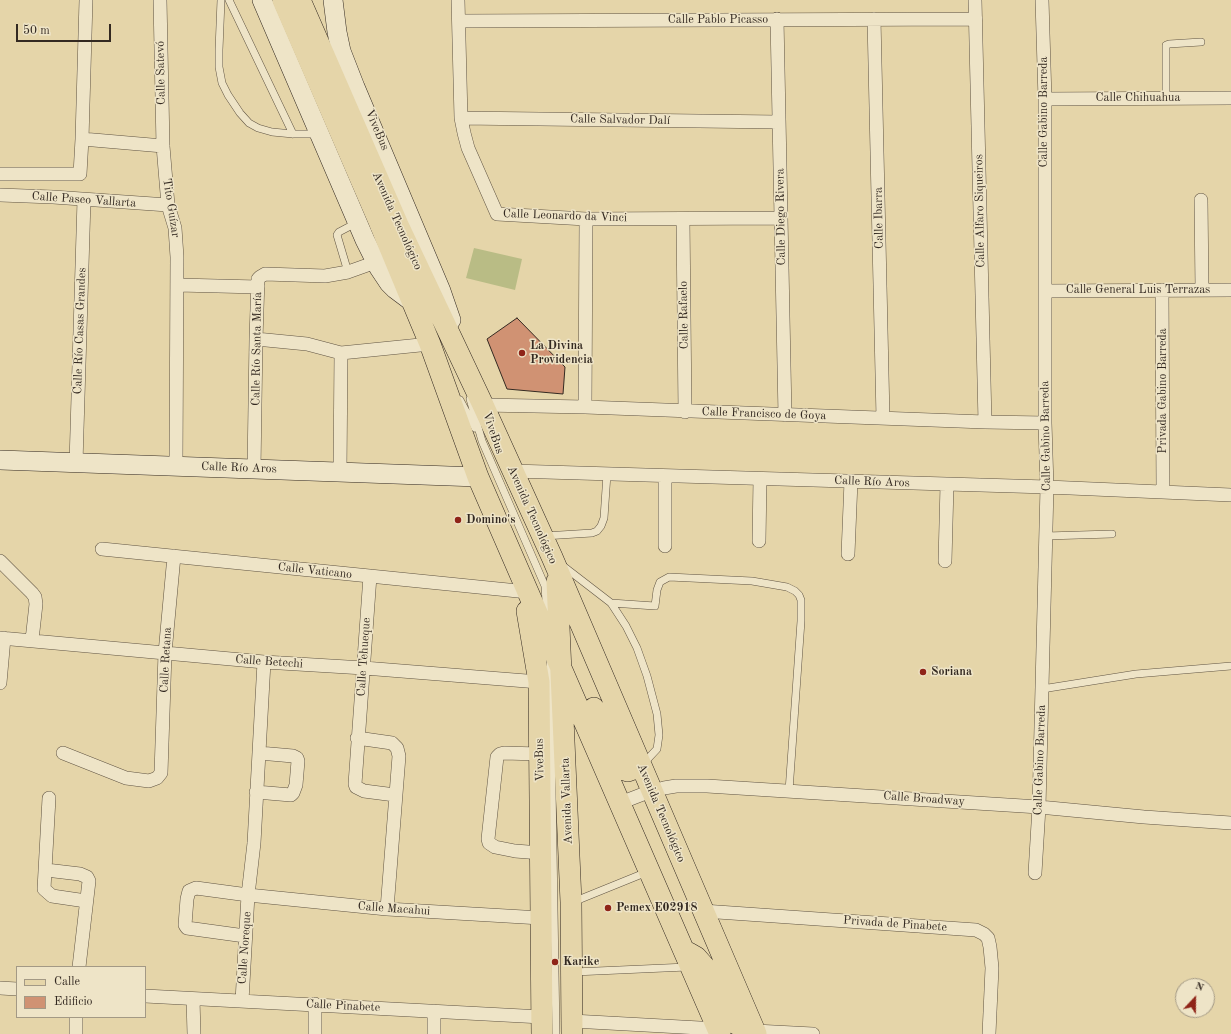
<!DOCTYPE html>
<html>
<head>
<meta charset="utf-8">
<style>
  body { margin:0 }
  #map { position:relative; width:1231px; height:1034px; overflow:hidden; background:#e5d5a9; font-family:"Old Standard TT",serif }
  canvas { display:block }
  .legend { position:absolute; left:16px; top:966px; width:130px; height:52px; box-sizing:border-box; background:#eee4c7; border:1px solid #a39985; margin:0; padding:5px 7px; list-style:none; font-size:12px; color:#332921 }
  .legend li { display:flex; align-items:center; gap:8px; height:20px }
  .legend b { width:20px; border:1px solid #a39985 }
  .north { position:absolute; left:1175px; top:978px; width:40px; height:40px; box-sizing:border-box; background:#eee4c7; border:1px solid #a39985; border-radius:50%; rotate:22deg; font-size:11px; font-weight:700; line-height:16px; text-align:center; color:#332921 }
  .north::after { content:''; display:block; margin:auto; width:14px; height:18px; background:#8f2418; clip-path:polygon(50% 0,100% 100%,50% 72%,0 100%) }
  .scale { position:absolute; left:16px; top:24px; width:95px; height:18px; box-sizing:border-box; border:2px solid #332921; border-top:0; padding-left:5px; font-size:12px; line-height:14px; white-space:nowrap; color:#332921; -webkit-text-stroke:3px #eee4c7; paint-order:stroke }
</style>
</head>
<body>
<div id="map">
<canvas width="1231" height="1034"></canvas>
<ul class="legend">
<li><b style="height:5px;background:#e5d5a9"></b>Calle</li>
<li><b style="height:11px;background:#d09273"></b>Edificio</li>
</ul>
<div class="north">N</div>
<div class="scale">50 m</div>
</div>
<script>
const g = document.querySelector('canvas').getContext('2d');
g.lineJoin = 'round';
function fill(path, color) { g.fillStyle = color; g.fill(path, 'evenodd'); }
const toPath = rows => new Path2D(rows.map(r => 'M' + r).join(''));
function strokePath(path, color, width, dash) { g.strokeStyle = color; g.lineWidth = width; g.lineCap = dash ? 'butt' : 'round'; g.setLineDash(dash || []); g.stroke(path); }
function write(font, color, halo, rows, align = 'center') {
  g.font = font + ' "Old Standard TT",serif'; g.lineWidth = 3; g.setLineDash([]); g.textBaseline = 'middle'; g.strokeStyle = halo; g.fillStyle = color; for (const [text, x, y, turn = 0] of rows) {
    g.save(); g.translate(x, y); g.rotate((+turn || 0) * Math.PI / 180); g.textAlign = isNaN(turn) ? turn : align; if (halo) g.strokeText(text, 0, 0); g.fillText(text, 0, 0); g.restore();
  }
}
const green = toPath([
  [474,248,522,259,515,290,466,278]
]);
const building = toPath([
  [517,318,565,367,563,394,507,389,487,339,517,318]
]);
const lane = toPath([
  [221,0,219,50,219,67,222,83,228,95,240,113,249,123,258,128,272,132,293,134,319,134],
  [229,0,293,134],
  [1166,98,1166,45,1169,44,1201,42],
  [348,272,337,235,339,232,358,222],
  [470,399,482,441,545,586,547,618],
  [460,400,475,428],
  [544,536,592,533,597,531,601,526,604,518,607,474],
  [1046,536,1112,534],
  [563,566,611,603,626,626,637,648,647,676,657,714,659,735,657,749,643,764],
  [611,603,655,606,657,590,660,582,669,577,752,581,787,587,795,591,799,595,801,600,801,621,789,791],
  [550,660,556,1034],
  [1042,689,1136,674,1231,666],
  [573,902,647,872],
  [574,972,687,967]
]);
const street = toPath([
  [160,0,163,146,168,205,175,228,177,257,176,466],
  [458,0,461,118,464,133,468,148,497,214,586,219,781,218],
  [975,0,985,422],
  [777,19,785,415],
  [874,19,883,418],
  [459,21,976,19],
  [1045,99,1231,98],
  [461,118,778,122],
  [82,139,163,146],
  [0,174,80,174,82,139,86,0],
  [0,195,53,197,168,205],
  [1201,200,1202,290],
  [683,219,685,412],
  [178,285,258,287],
  [1162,290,1163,492],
  [1045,291,1231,290],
  [256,339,307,344,341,353,430,344],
  [483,405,585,407,985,422,1045,423],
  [585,407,586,219],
  [76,463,84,200],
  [254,469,256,339,258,279,260,277,265,274,325,276,348,272,376,262],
  [512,471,1047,487,1231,495],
  [340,472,341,353],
  [759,541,760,479],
  [665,546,665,476],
  [102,549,528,592],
  [848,554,851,481],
  [0,561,32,593,35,597,36,604,32,640],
  [945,561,947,485],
  [370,576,355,784,356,787,364,791,395,795],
  [0,638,264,662,364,668,539,682],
  [264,662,254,843,248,895,387,909,541,918],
  [0,683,4,638],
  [357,738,392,743,397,748,399,756,387,909],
  [63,753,126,778,149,781,157,778,161,773,165,653,174,556],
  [539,754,504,753,500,754,497,757,488,839,489,843,495,847,515,851,541,853],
  [256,792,291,795,293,793,296,785,298,761,297,758,293,756,259,753],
  [49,798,44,889,52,896,86,901],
  [620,803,651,791,664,788,676,786,707,786,1039,807,1144,817,1231,823],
  [46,870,80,874,87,877,89,881,79,967],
  [1035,873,1039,807,1047,487,1045,423,1045,99,1042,0],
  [703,911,976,930,984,934,988,938,990,947,992,968,989,1034],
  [0,988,17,989],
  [145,996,542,1017],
  [193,999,194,1034],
  [242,1001,248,895,196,888,189,891,187,899,185,925,187,928,245,936],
  [434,1011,434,1034],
  [572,1021,718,1029],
  [755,1031,813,1034],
  [76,1034,76,1017],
  [315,1034,315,1004]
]);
const secondary = toPath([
  [262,0,365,240,379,268,389,283,395,289,411,301],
  [333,0,337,32,341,51,355,87,441,291,451,320],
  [0,460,478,477]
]);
const primary = toPath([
  [283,0,378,219,430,344,478,477,720,1034],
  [300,0,398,225,483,405,552,557,756,1034],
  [557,581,571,902,572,1034],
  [527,611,539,682,542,1034],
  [594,708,622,769,628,771,641,766],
  [689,953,696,957,711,974,736,1024,755,1031]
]);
const markers = [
  [522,353,4,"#8f2418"],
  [458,520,4,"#8f2418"],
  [923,672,4,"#8f2418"],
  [608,908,4,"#8f2418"],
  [555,962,4,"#8f2418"]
];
const streetNames = [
  ["Calle Pablo Picasso",718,20],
  ["Calle Satevó",161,73,-91],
  ["Calle Chihuahua",1138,98],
  ["Calle Gabino Barreda",1044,112,-90],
  ["Calle Salvador Dalí",620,120,1],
  ["ViveBus",377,130,67],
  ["Calle Paseo Vallarta",84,200,4],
  ["Tito Guízar",171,208,81],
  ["Calle Alfaro Siqueiros",980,211,-91],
  ["Calle Leonardo da Vinci",565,216,2],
  ["Calle Diego Rivera",781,217,-91],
  ["Calle Ibarra",879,218,-91],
  ["Avenida Tecnológico",397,221,66],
  ["Calle General Luis Terrazas",1138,290],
  ["Calle Rafaelo",684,315,-91],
  ["Calle Río Casas Grandes",80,331,-88],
  ["Calle Río Santa María",257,349,-89],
  ["Privada Gabino Barreda",1163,391,-90],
  ["Calle Francisco de Goya",764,414,2],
  ["ViveBus",493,433,71],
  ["Calle Gabino Barreda",1046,436,-91],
  ["Calle Río Aros",239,468,2],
  ["Calle Río Aros",872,482,2],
  ["Avenida Tecnológico",532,515,66],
  ["Calle Vaticano",315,571,6],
  ["Calle Tehueque",364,657,-86],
  ["Calle Retana",166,660,-87],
  ["Calle Betechi",269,662,4],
  ["ViveBus",540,760,-91],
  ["Calle Gabino Barreda",1040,760,-88],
  ["Calle Broadway",924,799,4],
  ["Avenida Vallarta",567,801,-92],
  ["Avenida Tecnológico",661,813,67],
  ["Calle Macahui",394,909,4],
  ["Privada de Pinabete",895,924,4],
  ["Calle Noreque",245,948,-86],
  ["Calle Pinabete",343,1006,3]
];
const poiNames = [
  ["La Divina",530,346],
  ["Providencia",530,360],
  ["Domino's",466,520],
  ["Soriana",931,672],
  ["Pemex E02918",616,908],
  ["Karike",563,962]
];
fill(green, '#b9bc85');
fill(building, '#d09273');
strokePath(building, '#332921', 1);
strokePath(lane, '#605443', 8);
strokePath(street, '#605443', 14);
strokePath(secondary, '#332921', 20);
strokePath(primary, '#332921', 22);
strokePath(lane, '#eee4c7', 7);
strokePath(street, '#eee4c7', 13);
strokePath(secondary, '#eee4c7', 19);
strokePath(primary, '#e5d5a9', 21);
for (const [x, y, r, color] of markers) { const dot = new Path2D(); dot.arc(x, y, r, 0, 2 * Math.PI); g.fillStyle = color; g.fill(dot); strokePath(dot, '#eee4c7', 1.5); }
write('12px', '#332921', '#eee4c7', streetNames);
write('bold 12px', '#332921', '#eee4c7', poiNames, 'left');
</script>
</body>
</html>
